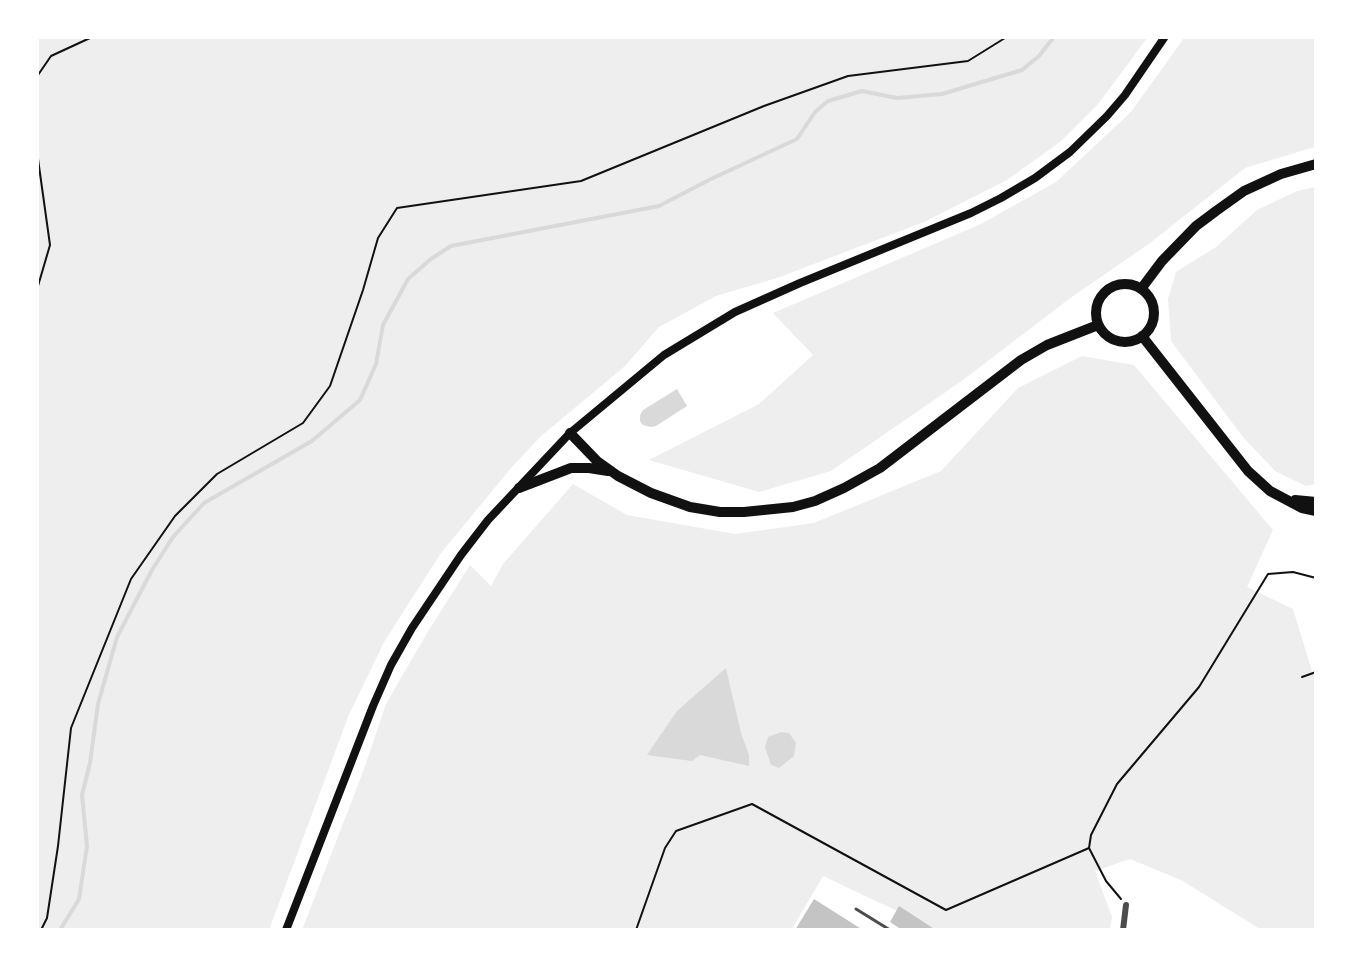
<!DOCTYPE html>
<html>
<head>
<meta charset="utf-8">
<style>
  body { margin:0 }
  #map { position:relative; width:1353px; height:967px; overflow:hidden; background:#fff; font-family:Poppins,sans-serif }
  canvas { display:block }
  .frame { position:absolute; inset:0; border:39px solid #fff; pointer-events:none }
</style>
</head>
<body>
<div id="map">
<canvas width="1353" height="967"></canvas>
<div class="frame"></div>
</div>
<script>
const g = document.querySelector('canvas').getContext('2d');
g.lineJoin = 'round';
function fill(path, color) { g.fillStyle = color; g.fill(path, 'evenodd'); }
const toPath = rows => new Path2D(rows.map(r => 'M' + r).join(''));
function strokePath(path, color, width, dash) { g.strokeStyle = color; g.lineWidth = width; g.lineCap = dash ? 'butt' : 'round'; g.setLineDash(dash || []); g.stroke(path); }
const green = toPath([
  [38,38,1147,38,1099,103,1060,142,1007,180,924,222,777,278,716,296,659,327,625,366,541,436,511,468,441,553,384,642,348,717,269,930,38,929],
  [1184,38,1315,38,1315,147,1245,168,1150,243,1069,299,963,380,831,471,759,492,649,460,759,404,813,355,773,313,981,224,1056,182,1131,112],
  [1315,187,1316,484,1306,486,1275,471,1243,437,1171,341,1168,299,1176,272,1216,247,1257,210,1297,191],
  [1082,356,1134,365,1273,530,1247,587,1293,609,1315,681,1315,929,1260,929,1181,880,1130,859,1095,871,1112,917,1110,929,935,929,823,876,792,929,302,930,364,769,386,704,427,633,470,565,491,586,503,564,573,484,627,515,735,534,814,523,941,471,1018,388]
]);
const water = toPath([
  [677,389,687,406,656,426,651,427,643,425,640,421,640,415,643,410],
  [726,668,741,733,749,755,749,766,700,755,692,761,647,755,677,711],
  [781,732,789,733,796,743,794,756,779,768,771,765,765,747,768,737]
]);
const stream = toPath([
  [60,930,79,899,87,846,82,795,90,763,98,704,117,637,152,570,173,537,204,503,312,441,360,400,376,364,383,325,408,279,431,259,451,246,659,206,711,179,797,139,815,112,828,101,862,91,897,98,942,94,1022,70,1039,56,1053,38]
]);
const building = toPath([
  [814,899,863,930,795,930],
  [899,906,936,930,902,930,890,922]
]);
const path = toPath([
  [38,75,51,56,90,38],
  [38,159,50,245,38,286],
  [1302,677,1316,672],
  [1121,899,1106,881,1089,848,1091,835,1117,784,1199,687,1268,574,1293,572,1316,578],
  [41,930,47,918,58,846,71,728,131,579,175,516,217,474,303,423,330,386,363,290,378,238,397,208,581,181,764,106,848,76,968,61,1005,38],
  [636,930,665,848,676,831,752,804,946,910,1089,848]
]);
const service = toPath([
  [856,909,890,930]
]);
const minor = toPath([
  [1123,930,1126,905]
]);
const secondary = toPath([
  [286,930,373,706,391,665,412,628,461,555,488,520,570,433,664,355,735,312,800,283,971,213,1001,198,1035,178,1070,152,1107,116,1125,95,1164,38]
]);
const motorway = toPath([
  '1096 313a29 29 0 1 1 58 0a29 29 0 1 1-58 0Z',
  [1141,289,1162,261,1196,226,1216,211,1244,191,1281,174,1316,164],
  [1142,336,1248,471,1270,491,1302,508,1316,511],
  [570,433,597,461,618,476,651,493,690,507,720,512,744,512,793,507,815,501,844,488,880,468,1021,360,1047,345,1098,325],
  [519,488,571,468,589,468,608,471],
  [1295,500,1316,502]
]);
fill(green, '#eee');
fill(water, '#d9d9d9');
strokePath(stream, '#d9d9d9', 4);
fill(building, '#c4c4c4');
strokePath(path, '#111', 2);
strokePath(service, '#4c4c4c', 3);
strokePath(minor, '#4c4c4c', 6);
strokePath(secondary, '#111', 8);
strokePath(motorway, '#111', 10);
</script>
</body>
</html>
